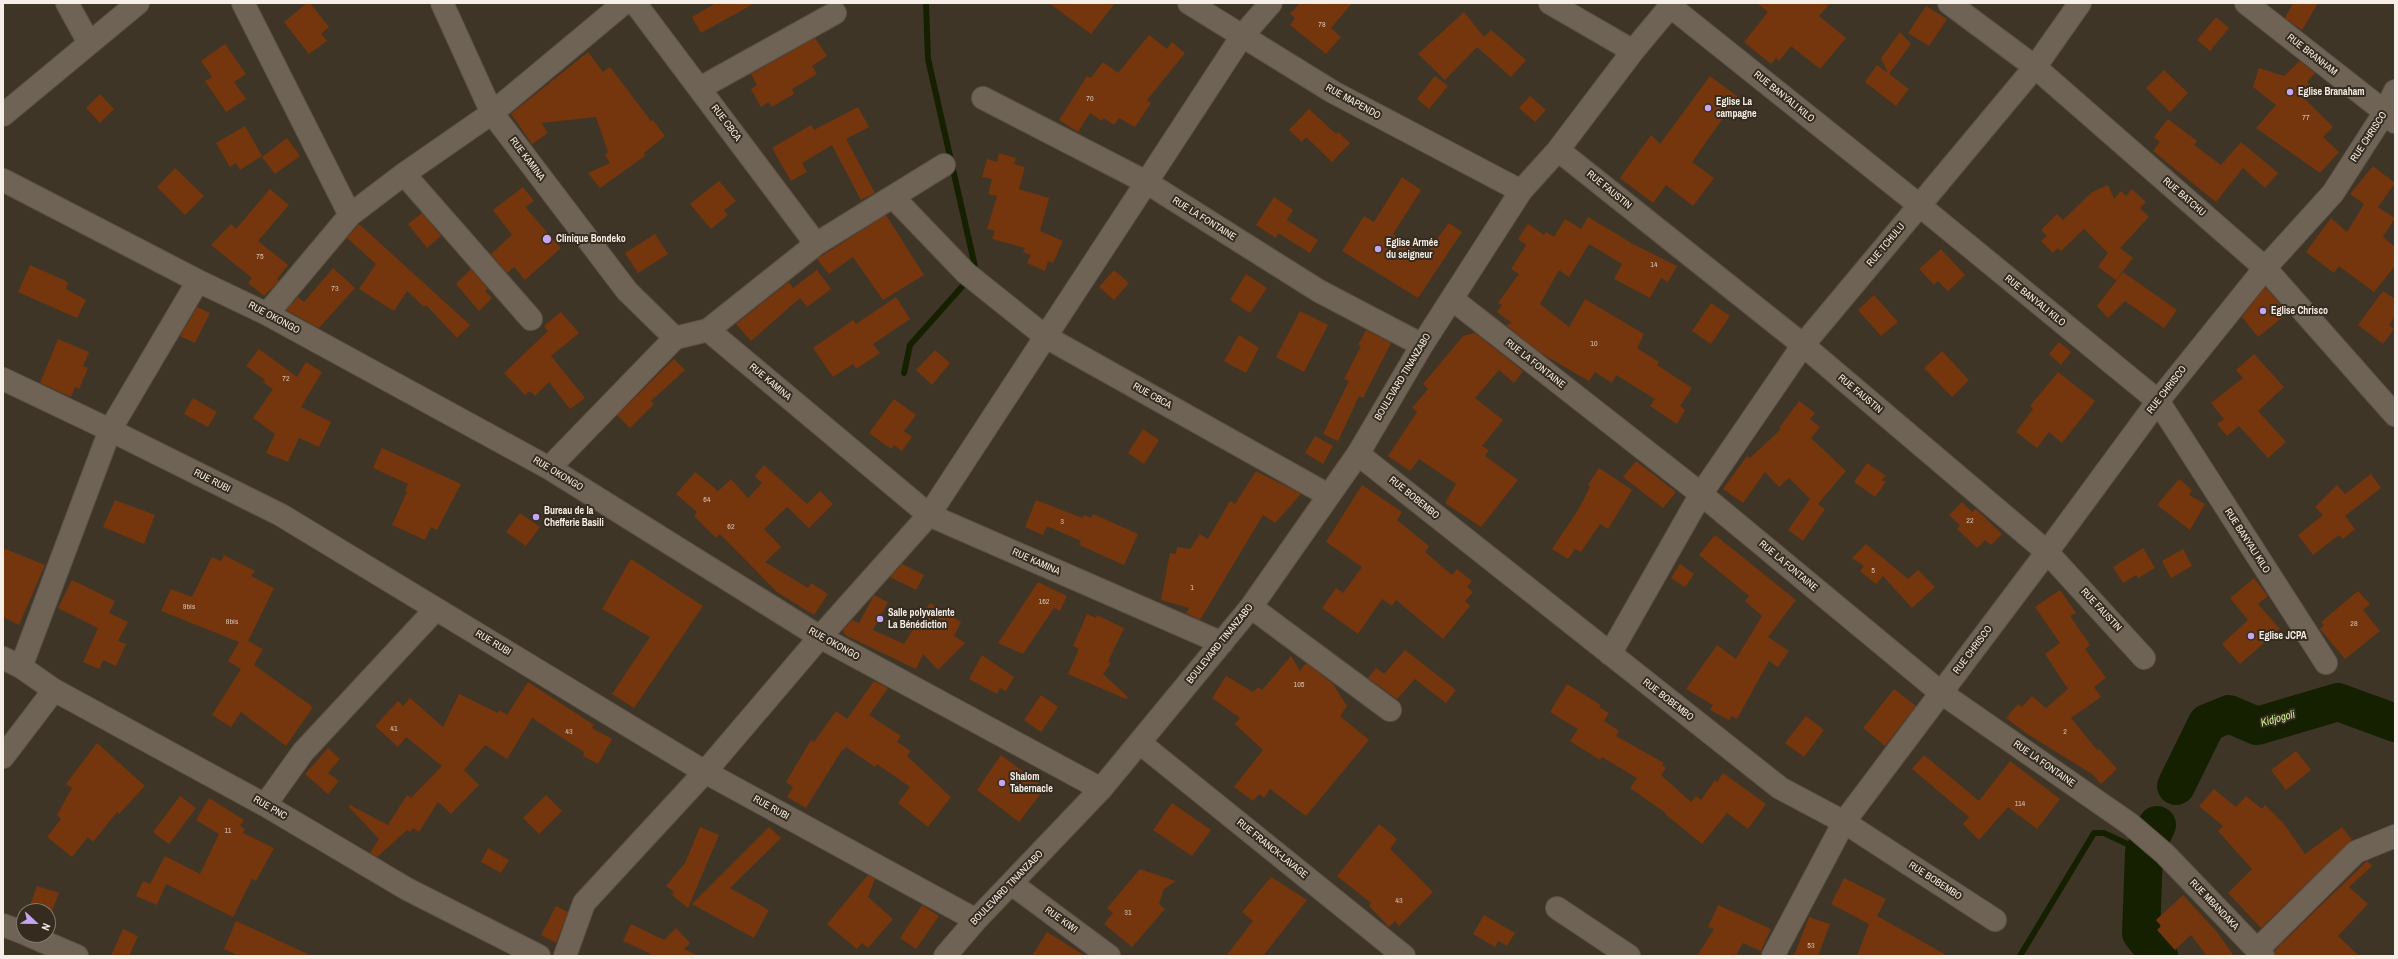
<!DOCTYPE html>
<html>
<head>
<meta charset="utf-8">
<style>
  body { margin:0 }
  #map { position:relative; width:2398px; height:959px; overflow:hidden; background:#3f3527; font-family:"Archivo Narrow",sans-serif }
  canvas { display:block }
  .frame { position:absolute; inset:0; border:4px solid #f6efe7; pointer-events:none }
  .north { position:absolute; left:16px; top:903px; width:40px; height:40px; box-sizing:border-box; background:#352b1e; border:1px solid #82796e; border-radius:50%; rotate:112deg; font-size:11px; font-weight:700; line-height:16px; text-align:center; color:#f6efe7 }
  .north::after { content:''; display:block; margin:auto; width:14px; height:18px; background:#c5a7f1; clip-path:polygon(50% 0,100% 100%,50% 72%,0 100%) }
</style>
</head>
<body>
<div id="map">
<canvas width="2398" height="959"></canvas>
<div class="frame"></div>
<div class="north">N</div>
</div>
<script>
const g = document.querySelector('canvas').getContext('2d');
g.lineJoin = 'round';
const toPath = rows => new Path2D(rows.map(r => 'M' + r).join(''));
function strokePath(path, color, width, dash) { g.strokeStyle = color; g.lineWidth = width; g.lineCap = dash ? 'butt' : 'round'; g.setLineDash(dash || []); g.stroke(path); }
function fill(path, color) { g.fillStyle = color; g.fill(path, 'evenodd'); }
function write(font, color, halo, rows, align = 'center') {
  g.font = font + ' "Archivo Narrow",sans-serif'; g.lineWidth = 4; g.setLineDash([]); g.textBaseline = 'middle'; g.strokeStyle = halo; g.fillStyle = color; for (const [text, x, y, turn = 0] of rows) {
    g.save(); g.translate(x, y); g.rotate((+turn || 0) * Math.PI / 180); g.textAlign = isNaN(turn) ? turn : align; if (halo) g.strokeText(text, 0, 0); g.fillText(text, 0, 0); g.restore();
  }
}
const stream = toPath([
  [926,3,928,59,976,271,974,273],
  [904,373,910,345,968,280],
  [2020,956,2094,833,2104,833,2144,852]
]);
const river = toPath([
  [2176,786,2207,723,2229,714,2257,726,2338,702,2395,723],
  [2157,825,2144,852,2141,933,2159,956]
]);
const building = toPath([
  [307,3,310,3,329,27,321,34,327,41,309,54,284,22],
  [716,3,755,3,701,33,692,17],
  [1049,3,1115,3,1091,34],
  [1300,3,1352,3,1331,28,1341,37,1326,54,1290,25,1295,18,1290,14],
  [1757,3,1830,3,1819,16,1846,38,1820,69,1791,46,1779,61,1776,58,1771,64,1744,42,1768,12],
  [2293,3,2318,3,2302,30,2285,18],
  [1926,6,1947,19,1929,46,1908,33],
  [1464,12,1484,37,1491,30,1526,60,1511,77,1477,47,1445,80,1418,54],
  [2216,17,2229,28,2210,51,2197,40],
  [1900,32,1911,44,1889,74,1909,89,1896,106,1865,82,1877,65,1888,73,1881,58],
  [1149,35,1167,49,1172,42,1185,53,1147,100,1151,103,1135,127,1119,118,1114,125,1104,118,1102,121,1090,113,1078,132,1059,120,1087,76,1091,78,1103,62,1118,73],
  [815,38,827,56,812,66,817,74,792,89,794,94,771,107,769,102,761,107,751,89,757,85,751,74],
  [225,44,246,74,234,82,246,99,226,112,205,81,212,77,201,61],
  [588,52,603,72,610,67,651,121,653,120,665,136,644,153,645,156,600,188,588,173,610,163,605,155,608,152,596,117,541,123,548,133,532,144,511,114],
  [2300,61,2315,73,2307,82,2312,86,2303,97,2333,127,2323,137,2339,152,2320,173,2256,128,2276,105,2253,87,2259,68,2284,76],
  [2164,70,2188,93,2170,112,2146,88],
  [1435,76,1448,86,1429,109,1417,99],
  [1710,76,1738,97,1692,162,1714,178,1693,206,1666,185,1653,203,1620,178,1651,135,1660,144],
  [100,94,114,109,100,123,86,108],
  [1530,96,1546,110,1535,122,1519,108],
  [858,107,869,127,846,139,875,193,861,200,832,145,802,163,807,172,791,181,772,148,811,125,814,130],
  [1309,109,1336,134,1338,132,1350,143,1332,162,1306,137,1302,142,1289,130],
  [2168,119,2197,141,2194,145,2221,165,2241,142,2278,173,2265,188,2243,168,2216,202,2153,151,2160,142,2154,137],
  [245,126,262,156,240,170,236,163,230,167,216,143],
  [287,138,300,156,275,174,262,157],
  [999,153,1016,158,1014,164,1025,167,1019,189,1049,198,1040,231,1063,241,1053,263,1048,261,1045,271,1027,263,1031,255,1023,252,1025,248,992,239,995,231,987,229,997,196,988,194,992,179,982,177,987,159,997,162],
  [2373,166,2395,183,2378,207,2395,218,2383,237,2395,247,2395,266,2374,292,2339,266,2334,273,2306,252,2331,218,2347,232,2364,204,2350,194],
  [175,168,204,196,185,215,157,187],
  [1402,177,1421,190,1393,234,1425,255,1449,223,1462,232,1418,298,1342,251,1364,216,1374,222],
  [719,181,736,201,724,210,728,215,711,229,690,204],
  [2108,185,2114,199,2121,191,2126,196,2132,189,2146,202,2140,208,2149,217,2120,248,2133,258,2116,280,2098,267,2108,253,2084,229,2061,251,2058,248,2053,253,2041,241,2047,236,2041,230,2057,214,2063,220,2092,192],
  [523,187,534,201,525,207,561,248,525,280,514,267,507,273,491,254,512,235,493,210],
  [270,189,289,205,258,241,288,265,277,279,279,281,264,296,248,283,252,278,211,245,231,224,236,229],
  [1274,197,1293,210,1287,220,1318,240,1310,253,1278,233,1276,238,1256,225],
  [422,213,441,236,427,248,408,224],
  [886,215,924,275,883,300,853,257,829,274,817,259],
  [1588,217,1633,244,1677,266,1668,282,1661,278,1650,298,1614,279,1622,264,1589,244,1569,277,1559,270,1540,304,1569,327,1585,299,1644,334,1637,348,1659,362,1657,365,1692,388,1680,406,1685,410,1677,424,1650,406,1655,399,1616,375,1612,383,1595,372,1589,381,1539,352,1506,325,1512,323,1497,312,1502,305,1498,303,1519,274,1511,269,1526,245,1518,239,1528,224,1544,235,1546,232,1554,237,1565,219,1581,229],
  [359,224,470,325,457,338,426,305,424,307,407,291,394,311,359,289,376,264,347,238],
  [655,234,668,254,638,273,625,253],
  [1941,249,1965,275,1948,291,1938,281,1934,285,1919,269],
  [30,265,64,280,68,283,66,289,86,300,77,318,18,292],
  [333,268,355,288,319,328,286,310,298,297,304,302],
  [471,269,488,289,485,291,492,298,479,311,456,284],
  [817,270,831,289,807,307,800,298,751,341,736,324,789,282,793,288],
  [1114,270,1129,283,1114,300,1099,287],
  [2123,272,2177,310,2164,328,2125,301,2108,318,2097,306],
  [1246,274,1267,288,1250,313,1230,300],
  [2265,287,2288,313,2258,337,2242,317],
  [2383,291,2395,299,2395,316,2389,325,2394,329,2383,344,2358,325],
  [1874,295,1898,322,1881,336,1858,310],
  [896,297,910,319,873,344,880,353,856,369,853,364,833,377,813,348,853,320,856,324],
  [1711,303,1730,316,1711,344,1692,331],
  [197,307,210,313,195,343,180,336],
  [1300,311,1328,325,1304,372,1276,357],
  [561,312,579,333,551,356,585,398,570,409,549,382,535,396,530,391,525,395,504,373,548,331,544,326],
  [1366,330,1391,343,1363,398,1359,396,1338,441,1323,434,1349,381,1344,379,1361,346,1358,345],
  [1475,333,1523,371,1514,383,1499,370,1475,398,1503,420,1482,446,1489,450,1485,456,1518,480,1481,527,1445,503,1456,484,1419,459,1410,471,1388,456,1417,412,1412,408,1428,389,1423,384,1463,336],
  [1239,335,1259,348,1246,373,1224,361],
  [58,339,89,352,83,366,88,368,79,389,75,387,71,397,40,383],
  [2059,342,2071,352,2061,365,2049,354],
  [259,349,297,377,306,362,322,372,301,407,331,422,319,447,299,438,288,462,266,453,275,434,253,418,273,389,263,382,265,380,246,366],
  [935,350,950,363,932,385,916,370],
  [1942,351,1969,380,1952,397,1924,368],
  [2254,354,2284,387,2258,411,2286,442,2268,458,2239,426,2227,436,2217,424,2224,419,2211,403,2243,378,2236,370],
  [674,359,685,370,651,401,654,404,630,428,617,415],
  [2058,372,2095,401,2062,443,2049,432,2037,448,2016,432,2033,409,2030,406],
  [193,398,217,412,208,427,184,414],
  [894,399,916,415,904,431,912,437,902,451,894,445,891,449,869,433],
  [1799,401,1815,413,1810,419,1820,427,1811,438,1846,471,1818,504,1825,509,1803,541,1788,530,1810,499,1789,478,1779,487,1765,472,1743,503,1723,489,1747,456,1750,458,1781,429,1779,428],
  [1143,429,1159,440,1144,464,1128,453],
  [1315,436,1333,446,1323,464,1305,453],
  [382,448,461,484,437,530,431,527,425,540,392,525,407,492,405,491,408,484,373,468],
  [1636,461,1676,492,1663,508,1623,477],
  [1867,463,1886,476,1882,480,1886,482,1875,497,1854,482],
  [764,465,807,504,820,491,833,504,809,528,787,507,764,529,781,547,765,562,808,588,811,583,828,594,814,615,777,592,720,534,716,538,694,516,697,512,676,494,695,472,718,491,731,479,748,498,762,483,755,476],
  [1599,468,1632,490,1608,529,1600,524,1581,552,1575,549,1568,559,1552,549,1578,510,1590,487,1588,485],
  [1256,471,1301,494,1275,523,1263,515,1200,620,1186,613,1189,608,1161,600,1170,553,1176,554,1177,547,1190,549,1200,534,1208,539,1230,501,1235,504],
  [2371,474,2381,488,2345,516,2355,529,2343,539,2339,535,2313,555,2298,535,2323,515,2315,507,2337,485,2345,494],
  [2179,479,2192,490,2189,495,2205,504,2190,530,2157,505],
  [1362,485,1402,512,1397,520,1429,546,1425,552,1452,575,1457,569,1472,581,1467,587,1473,592,1465,601,1470,606,1443,639,1396,600,1392,606,1382,599,1358,634,1322,608,1336,588,1343,593,1362,567,1326,542],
  [115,500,155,515,144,544,103,527],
  [1036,500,1082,518,1084,515,1091,518,1093,514,1138,534,1124,565,1079,545,1081,541,1047,526,1043,535,1025,527],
  [1962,502,1972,512,1976,509,2002,534,1991,545,1985,540,1977,548,1957,529,1960,525,1949,515],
  [520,513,540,527,526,546,506,532],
  [1715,535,1796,600,1768,637,1789,651,1778,667,1769,661,1737,719,1732,716,1729,720,1710,710,1713,705,1686,689,1717,645,1736,659,1762,616,1745,601,1749,596,1699,555],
  [1866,544,1908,579,1918,570,1935,587,1912,608,1883,576,1876,584,1860,571,1864,566,1852,558],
  [3,548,45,565,19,625,3,617],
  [2143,548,2155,568,2138,578,2136,575,2123,583,2113,567],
  [2183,549,2192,566,2171,578,2162,561],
  [224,555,255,571,251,576,274,588,248,641,263,649,254,665,313,707,286,746,241,712,231,727,212,715,241,669,228,661,239,642,161,611,171,589,192,597,212,557,221,561],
  [631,559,703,606,634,708,612,694,650,637,602,609],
  [902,564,924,575,916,590,890,577],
  [1680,564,1694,574,1685,587,1671,578],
  [2254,578,2268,596,2258,604,2280,629,2240,664,2222,644,2248,620,2230,598],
  [72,580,115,601,109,613,128,622,118,641,126,644,116,666,103,660,99,669,83,662,98,628,58,608],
  [1038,582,1067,596,1060,611,1054,608,1023,654,998,643],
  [2060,590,2076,613,2070,616,2090,645,2085,649,2106,678,2094,687,2101,697,2071,718,2097,750,2099,749,2117,769,2101,784,2092,774,2029,735,2006,718,2018,704,2022,707,2032,696,2046,708,2068,689,2045,654,2060,643,2035,607],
  [2358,591,2370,604,2363,610,2380,631,2345,659,2320,629,2324,625,2321,622],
  [874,595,888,602,873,630,904,644,930,603,961,622,954,636,965,643,938,670,923,654,916,669,845,635,843,630,852,620,859,623],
  [1087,614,1096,618,1097,615,1124,628,1108,662,1111,663,1103,674,1128,697,1126,699,1068,674,1079,649,1073,646],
  [1405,650,1456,690,1446,703,1415,679,1397,699,1368,678,1376,668,1384,674],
  [982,655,1014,677,1006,691,1000,688,997,694,969,679],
  [1291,656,1300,671,1306,663,1333,684,1347,706,1340,716,1369,740,1306,816,1270,789,1264,798,1259,794,1253,801,1234,787,1263,750,1235,724,1240,718,1212,698,1226,676,1253,692,1258,687,1262,690],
  [874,681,888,688,869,715,901,736,897,742,911,751,907,756,951,797,928,827,898,803,910,787,877,764,875,767,846,747,843,751,842,750,806,808,787,797,793,787,786,782,811,740,814,742,836,711,847,719],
  [528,682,594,725,592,728,612,739,598,764,583,756,584,752,532,718,507,759,485,745,464,770,479,785,451,814,438,802,419,832,413,828,410,832,407,830,377,857,370,853,379,839,349,807,350,805,388,825,407,795,411,798,442,766,406,737,398,747,375,726,398,701,403,706,410,698,443,727,459,694,498,713,500,710,507,715],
  [1567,684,1601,705,1599,707,1609,713,1604,721,1619,731,1616,736,1664,763,1662,765,1666,768,1661,775,1691,802,1696,796,1701,800,1715,780,1717,782,1723,773,1766,804,1748,829,1727,813,1702,844,1665,814,1666,813,1630,788,1637,778,1602,757,1600,760,1570,741,1578,729,1550,712],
  [1894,689,1916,706,1885,746,1863,728],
  [1041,695,1058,707,1041,732,1024,720],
  [1806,716,1824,730,1804,757,1785,743],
  [97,743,145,786,119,814,117,812,93,842,88,837,72,857,47,837,61,819,57,815,72,788,66,784],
  [328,748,340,759,328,773,339,781,328,794,305,774],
  [2296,751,2311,770,2286,790,2271,770],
  [1001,755,1045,788,1019,822,977,790],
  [1924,755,1979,801,2010,761,2060,799,2037,829,2008,807,1979,840,1963,824,1969,817,1912,769],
  [2214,789,2236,807,2246,796,2262,809,2265,805,2284,824,2305,854,2342,827,2352,840,2261,928,2228,893,2252,869,2218,831,2223,826,2199,806],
  [546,795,562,811,539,834,523,818],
  [180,796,196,808,169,844,153,832],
  [209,798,244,820,240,826,245,829,243,833,274,848,256,881,252,879,233,917,166,884,157,905,136,896,143,881,150,884,165,856,200,874,219,834,196,820],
  [1172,803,1211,830,1192,856,1153,830],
  [1379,824,1397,839,1390,849,1433,892,1399,926,1395,921,1389,927,1369,906,1371,903,1337,876],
  [700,827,719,835,688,908,672,895,674,892,666,886,685,863],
  [769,827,781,838,730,888,769,910,754,938,692,904],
  [488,848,509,860,501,873,481,862],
  [2367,861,2372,866,2349,887,2368,904,2338,936,2359,956,2275,956,2274,952,2279,946],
  [1140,869,1176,881,1164,889,1159,904,1165,909,1132,947,1104,924,1113,913,1107,908],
  [868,875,875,879,868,897,893,919,868,948,862,943,857,949,827,924],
  [1271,877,1307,900,1263,956,1226,956,1253,921,1242,912],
  [1844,878,1886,899,1877,916,1948,956,1857,956,1869,924,1831,904],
  [37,886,59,893,52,911,28,911],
  [2183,895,2217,932,2234,956,2207,956,2191,935,2175,950,2157,930,2161,926,2156,920],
  [922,905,939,916,916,949,900,938],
  [1718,905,1771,929,1761,951,1743,943,1736,956,1697,956,1714,929,1708,927],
  [556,906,568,912,556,943,541,935],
  [1484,915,1515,933,1507,946,1498,941,1495,947,1473,934],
  [1809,917,1830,924,1818,956,1794,956],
  [236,921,312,956,239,956,224,949],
  [631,924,664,940,676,928,690,943,684,949,698,956,649,956,651,954,623,941],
  [123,929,138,936,129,956,111,956],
  [1047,932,1085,956,1032,956]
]);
const minor = toPath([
  [67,3,89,43],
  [243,3,350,215],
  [442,3,492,113,627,291,675,338,708,330,929,515,1222,643],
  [635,3,816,244],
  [1189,3,1333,92,1521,191],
  [1550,3,1633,51],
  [1949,3,2035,67,2265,268,2395,415],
  [2246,3,2385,112,2395,122],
  [1670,6,1919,205,2158,401,2326,663],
  [700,88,835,13],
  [983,98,1146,182,1319,291,1422,345],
  [3,115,138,3],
  [1558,150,1803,345,2047,552,2144,658],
  [404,174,531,319],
  [3,180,198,281,267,314,549,468,820,637,1101,789],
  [893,197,966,273,1046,337,1328,495],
  [1452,299,1701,494,1940,692,2130,824,2165,854,2263,956],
  [267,314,350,215,404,174,492,113,624,3],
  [708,330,816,244,944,165],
  [3,379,110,430,281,515,705,772,976,920],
  [1358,454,1780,788,1844,822,1995,920],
  [549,468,675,338],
  [1251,607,1390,710],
  [1610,654,1701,494,1803,345,2035,67,2080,3],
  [3,658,21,667,54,690,265,805,407,889,539,956],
  [21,667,110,430,198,281],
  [1140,743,1404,956],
  [3,757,54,690],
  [265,805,303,752,436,609],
  [1012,884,1109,956],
  [1557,908,1629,956],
  [3,925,24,933],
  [28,935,77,956],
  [2257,950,2356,852,2395,836],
  [565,956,584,903,705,772,820,637,929,515,1242,36,1271,3],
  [945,956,976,920,1101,789,1251,607,1358,454,1422,345,1521,191,1558,150,1633,51,1673,3],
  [1773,956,1844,822,2047,552,2158,401,2265,268,2333,193,2385,112,2395,91]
]);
const markers = [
  [2290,92,4,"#c5a7f1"],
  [1708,108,4,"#c5a7f1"],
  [547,239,5,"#c5a7f1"],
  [1378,249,4,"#c5a7f1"],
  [2263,311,4,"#c5a7f1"],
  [536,517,4,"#c5a7f1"],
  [880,619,4,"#c5a7f1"],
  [2251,636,4,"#c5a7f1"],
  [1002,783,4,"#c5a7f1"]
];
const numberNames = [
  ["78",1322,25],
  ["70",1090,99],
  ["77",2306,118],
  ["75",260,257],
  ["14",1654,265],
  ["73",335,289],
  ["10",1594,344],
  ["72",286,379],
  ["64",707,500],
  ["22",1970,521],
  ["3",1062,522],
  ["62",731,527],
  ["5",1873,571],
  ["1",1192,588],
  ["162",1044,602],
  ["9bis",189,607],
  ["8bis",232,622],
  ["28",2354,624],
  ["105",1299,685],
  ["41",394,729],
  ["43",569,732],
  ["2",2065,732],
  ["114",2020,804],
  ["11",228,831],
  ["43",1399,901],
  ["31",1128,913],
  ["53",1811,946]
];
const streetNames = [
  ["RUE BRANHAM",2312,55,38],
  ["RUE BANYALI KILO",1784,97,39],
  ["RUE MAPENDO",1353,102,29],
  ["RUE CBCA",726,123,53],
  ["RUE CHRISCO",2369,137,-57],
  ["RUE KAMINA",527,159,53],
  ["RUE FAUSTIN",1609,190,39],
  ["RUE BATCHU",2184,197,41],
  ["RUE LA FONTAINE",1204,219,32],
  ["RUE TCHULU",1886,245,-50],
  ["RUE BANYALI KILO",2035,301,39],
  ["RUE OKONGO",274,318,28],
  ["RUE LA FONTAINE",1535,364,38],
  ["BOULEVARD TINANZABO",1403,377,-59],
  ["RUE KAMINA",770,382,40],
  ["RUE CHRISCO",2167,390,-52],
  ["RUE FAUSTIN",1860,394,40],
  ["RUE CBCA",1152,396,29],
  ["RUE OKONGO",558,474,31],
  ["RUE RUBI",212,481,27],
  ["RUE BOBEMBO",1414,498,39],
  ["RUE BANYALI KILO",2247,541,57],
  ["RUE KAMINA",1036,562,24],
  ["RUE LA FONTAINE",1788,566,40],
  ["RUE FAUSTIN",2101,610,47],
  ["RUE RUBI",493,643,31],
  ["RUE OKONGO",834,644,29],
  ["BOULEVARD TINANZABO",1220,644,-51],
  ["RUE CHRISCO",1973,650,-53],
  ["RUE BOBEMBO",1668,700,38],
  ["RUE LA FONTAINE",2044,764,35],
  ["RUE PNC",270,808,30],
  ["RUE RUBI",771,808,29],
  ["RUE FRANCK-LAVAGE",1272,849,39],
  ["RUE BOBEMBO",1935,881,33],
  ["BOULEVARD TINANZABO",1007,888,-46],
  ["RUE MBANDAKA",2214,905,46],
  ["RUE KIWI",1061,920,36]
];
const poiNames = [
  ["Eglise Branaham",2298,92],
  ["Eglise La",1716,102],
  ["campagne",1716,114],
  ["Clinique Bondeko",556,239],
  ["Eglise Armée",1386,243],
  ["du seigneur",1386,255],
  ["Eglise Chrisco",2271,311],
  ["Bureau de la",544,511],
  ["Chefferie Basili",544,523],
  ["Salle polyvalente",888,613],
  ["La Bénédiction",888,625],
  ["Eglise JCPA",2259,636],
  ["Shalom",1010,777],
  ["Tabernacle",1010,789]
];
const waterNames = [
  ["Kidjogoli",2278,719,-15]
];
strokePath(stream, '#152000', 6);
strokePath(river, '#152000', 38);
fill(building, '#75350d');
strokePath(minor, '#5c5348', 24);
strokePath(minor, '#6f6355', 22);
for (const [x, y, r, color] of markers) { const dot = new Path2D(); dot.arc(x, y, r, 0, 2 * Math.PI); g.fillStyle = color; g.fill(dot); strokePath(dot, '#352b1e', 1.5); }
write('8px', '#d6c0b0', null, numberNames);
write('10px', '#f6efe7', '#352b1e', streetNames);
write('bold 10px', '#f6efe7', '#352b1e', poiNames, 'left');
write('italic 11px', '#cdf38f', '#352b1e', waterNames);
</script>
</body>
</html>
